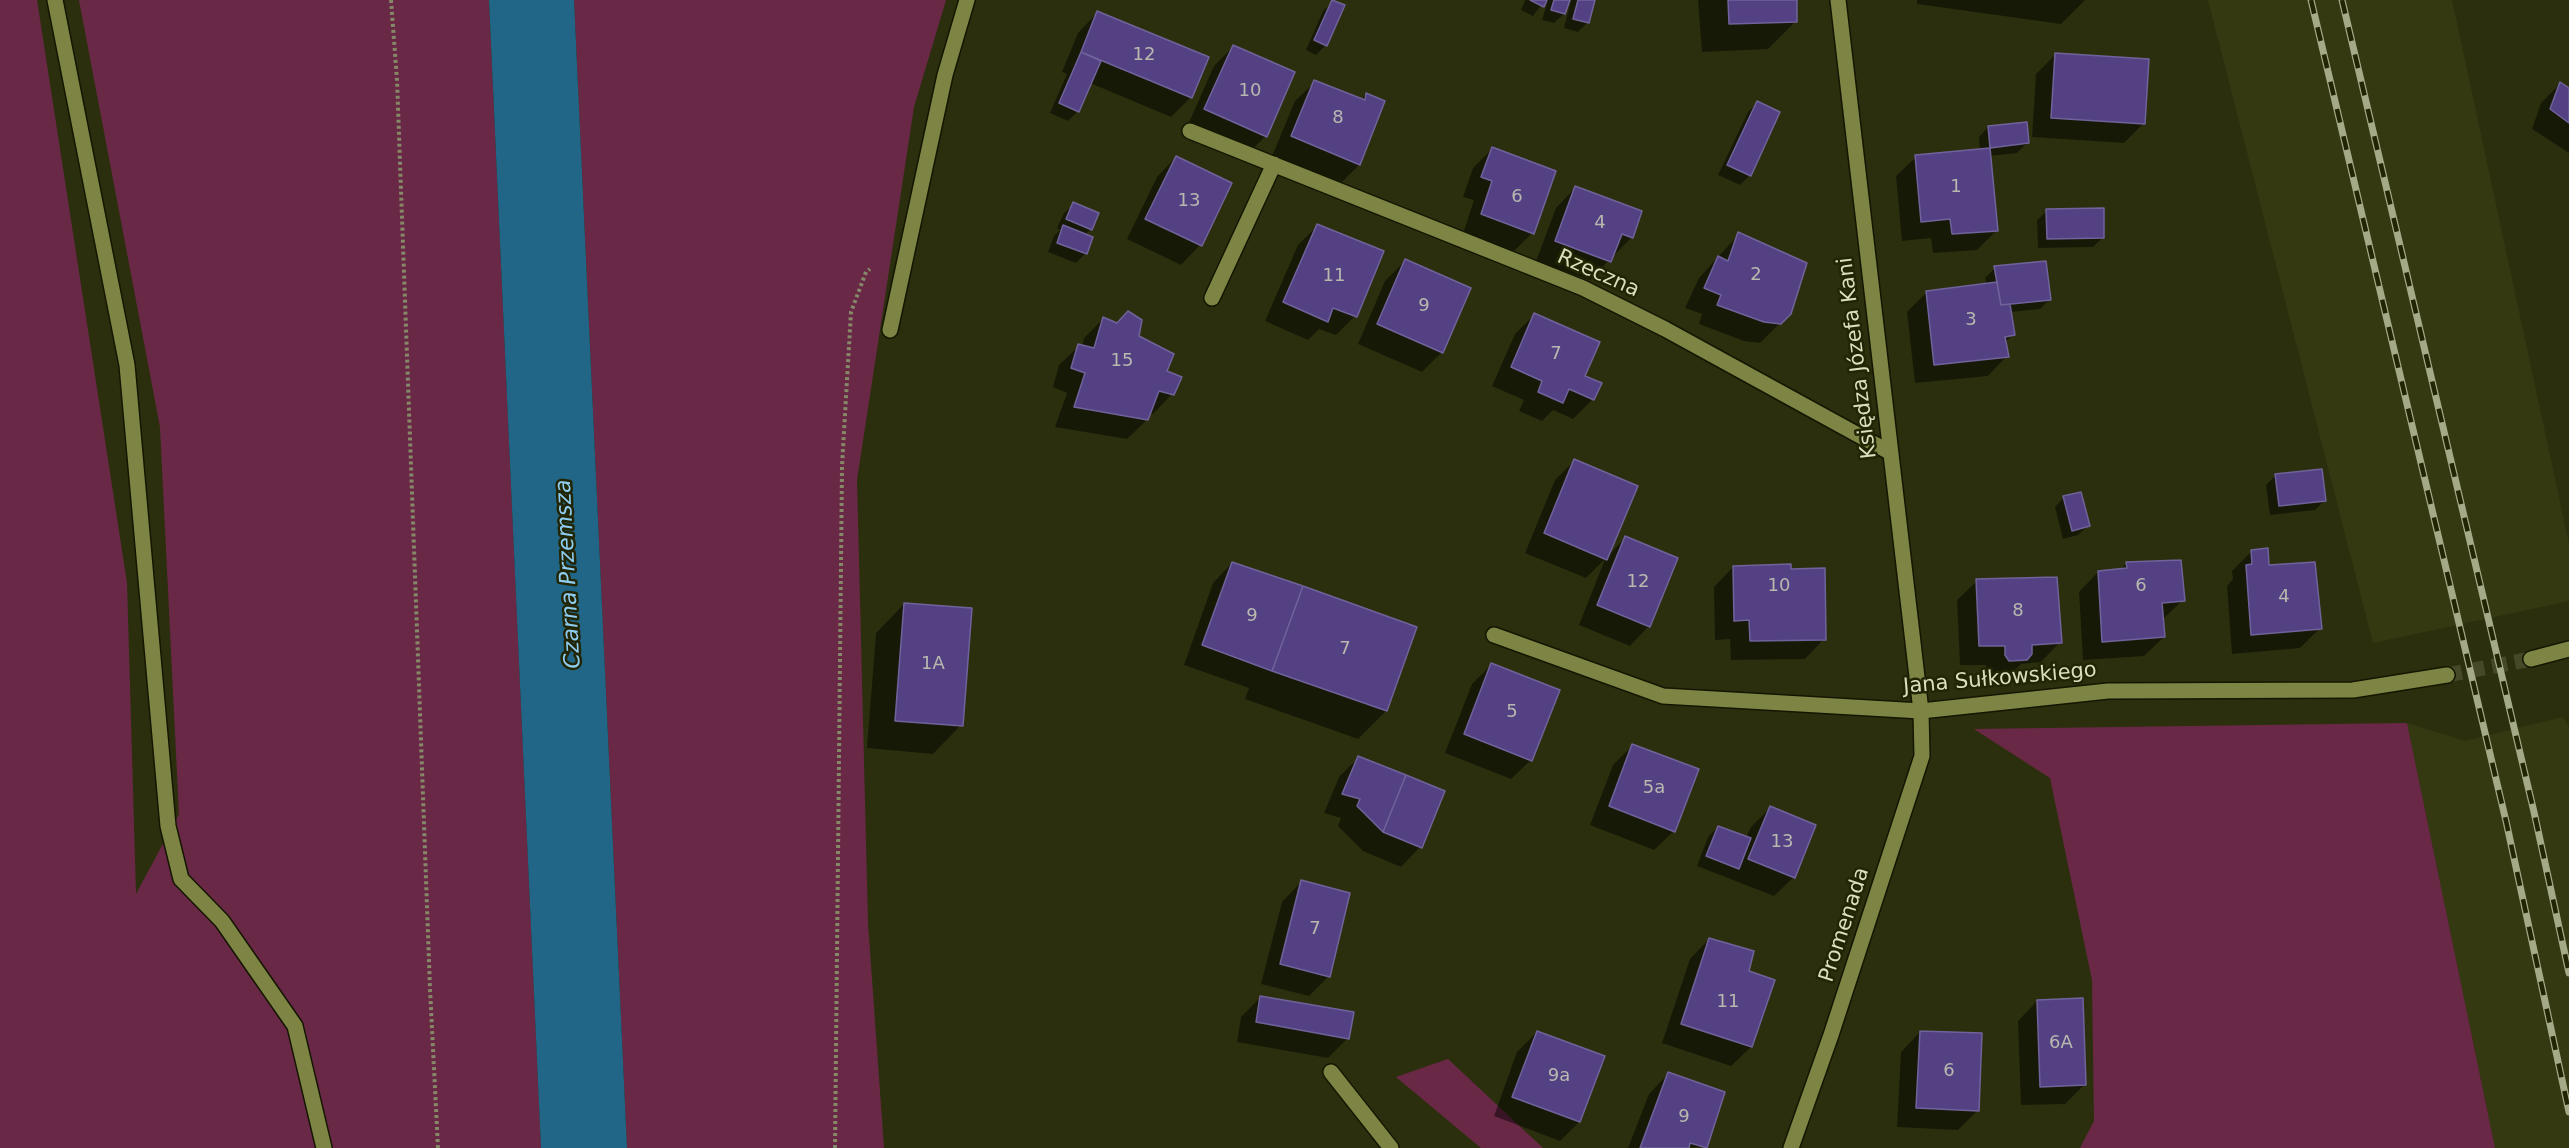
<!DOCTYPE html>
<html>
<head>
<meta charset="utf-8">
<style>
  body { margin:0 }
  canvas { display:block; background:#2c2f0d }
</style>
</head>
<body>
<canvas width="2569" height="1148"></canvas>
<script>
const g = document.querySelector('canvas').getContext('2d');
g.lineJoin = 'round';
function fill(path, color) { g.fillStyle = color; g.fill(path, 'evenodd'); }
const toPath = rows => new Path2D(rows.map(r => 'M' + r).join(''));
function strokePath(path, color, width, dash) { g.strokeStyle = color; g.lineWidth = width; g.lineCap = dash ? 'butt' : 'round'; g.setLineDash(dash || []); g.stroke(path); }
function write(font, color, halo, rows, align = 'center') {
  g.font = font + ' "DejaVu Sans",sans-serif'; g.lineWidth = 5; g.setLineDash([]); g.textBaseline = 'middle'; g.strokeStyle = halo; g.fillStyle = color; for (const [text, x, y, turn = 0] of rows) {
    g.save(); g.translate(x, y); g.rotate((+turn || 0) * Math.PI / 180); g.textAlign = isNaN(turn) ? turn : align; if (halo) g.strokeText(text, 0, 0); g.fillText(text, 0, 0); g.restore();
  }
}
const built = toPath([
  [2208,0,2452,0,2569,544,2569,601,2373,643],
  [2563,717,2569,727,2569,1148,2495,1148,2407,723,2465,741]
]);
const green = toPath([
  [0,0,37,0,127,583,136,894,179,814,160,427,79,0,489,0,541,1148,0,1148],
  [574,0,946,0,914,107,857,480,868,923,884,1148,627,1148],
  [2407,723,2495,1148,2080,1148,2094,1121,2092,980,2050,778,1974,729],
  [1448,1059,1543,1148,1481,1148,1396,1077]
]);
const water = toPath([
  [489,0,574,0,627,1148,541,1148]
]);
const shadow = toPath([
  [1525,0,1545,0,1533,16,1521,10],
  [1548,0,1569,0,1564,14,1554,23,1542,20],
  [1571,0,1593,0,1588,22,1578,32,1564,28],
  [1698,0,1795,0,1796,21,1768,49,1702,52],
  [1917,0,2085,0,2061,24,1917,4],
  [1333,2,1326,45,1316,55,1306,50,1323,11],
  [1097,13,1191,97,1171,117,1090,83,1078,111,1068,121,1050,113,1067,74,1062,72,1078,33],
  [1234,46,1266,136,1246,155,1186,129,1214,66],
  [2056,54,2143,124,2124,143,2032,137,2036,74],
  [1315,82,1361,100,1366,94,1359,165,1340,184,1272,156,1295,101],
  [2560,84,2569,89,2569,153,2532,129,2541,103],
  [1757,103,1750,175,1740,185,1718,175,1748,112],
  [1988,127,2027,143,2017,153,1989,156,1996,231,1977,250,1933,253,1931,238,1902,241,1896,176,1916,157,1980,151,1979,137],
  [1492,149,1532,233,1513,252,1463,234,1474,200,1463,197,1473,168],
  [1176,157,1200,245,1181,265,1127,239,1157,177],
  [1575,188,1632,237,1590,280,1536,261,1556,208],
  [1074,204,1091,229,1085,235,1086,253,1076,263,1048,252,1054,236,1060,230,1057,228,1064,213],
  [2047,211,2103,237,2093,247,2038,248,2037,220],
  [1317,226,1355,316,1336,335,1319,329,1308,340,1265,321,1298,245],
  [1739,234,1790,313,1760,343,1744,341,1699,324,1702,314,1685,308,1699,278],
  [1405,261,1442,352,1422,372,1358,344,1385,281],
  [1995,268,2050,299,2040,309,2010,312,2013,334,2005,343,2007,356,1988,376,1915,383,1907,312,1927,292,1987,285,1985,278],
  [1534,315,1583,377,1593,399,1573,419,1553,410,1542,421,1519,411,1524,400,1492,386,1515,334],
  [1103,319,1138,336,1165,372,1172,394,1153,414,1149,413,1147,420,1127,439,1055,427,1067,393,1053,387,1059,365,1079,346,1082,347,1084,338],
  [1574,461,1607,557,1625,538,1649,626,1630,646,1579,625,1605,559,1586,578,1525,553,1555,480],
  [2276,475,2325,500,2315,510,2270,515,2266,485],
  [2064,497,2088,526,2078,535,2063,539,2055,507],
  [2252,551,2268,567,2320,628,2300,648,2232,654,2227,586,2233,579,2232,571],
  [1232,563,1415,628,1386,711,1358,739,1245,699,1249,688,1184,665,1213,583],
  [2127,563,2183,600,2162,620,2164,637,2144,656,2083,660,2079,592,2098,572,2120,570],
  [1733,567,1789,570,1824,639,1805,659,1731,660,1730,639,1715,640,1714,587],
  [1977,581,2060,642,2041,662,2021,664,2006,679,1989,680,1986,675,1986,665,1960,665,1957,600],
  [904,604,961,725,933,754,867,748,876,633],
  [1492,664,1531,760,1511,779,1445,753,1472,684],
  [1632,746,1674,831,1654,850,1590,825,1613,765],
  [1359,757,1420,847,1401,867,1363,851,1338,826,1341,818,1324,813,1339,777],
  [1770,808,1794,877,1774,896,1697,866,1708,837,1718,827,1746,838,1751,827],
  [1301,882,1329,976,1309,996,1261,984,1282,902],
  [1709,939,1751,1047,1731,1066,1662,1043,1690,959],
  [1261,997,1348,1038,1328,1058,1237,1042,1241,1017],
  [2037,1001,2084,1085,2065,1104,2021,1105,2018,1021],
  [1537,1032,1579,1122,1560,1141,1494,1116,1517,1052],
  [1920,1032,1977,1111,1958,1130,1897,1127,1901,1052],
  [1668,1074,1705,1147,1628,1148,1649,1094]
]);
const building = toPath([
  [1332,0,1345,5,1327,46,1314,40,1332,0],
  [1530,0,1547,0,1544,7,1530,0],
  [1554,0,1570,0,1565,14,1551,10,1554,0],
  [1578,0,1595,0,1589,23,1573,19,1578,0],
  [1728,0,1797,0,1797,22,1729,24,1728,0],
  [1097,11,1209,57,1192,98,1081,52,1097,11],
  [1233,45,1295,72,1267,137,1204,109,1233,45],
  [1081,52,1101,61,1079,112,1059,103,1081,52],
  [2055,53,2149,59,2145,124,2051,118,2055,53],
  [1314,80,1365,100,1366,93,1385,101,1360,165,1291,136,1314,80],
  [2560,82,2569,88,2569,123,2550,109,2560,82],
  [1757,101,1780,112,1751,176,1727,165,1757,101],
  [2027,122,2029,143,1990,148,1988,126,2027,122],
  [1492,147,1556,171,1534,234,1481,214,1492,181,1481,177,1492,147],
  [1990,148,1998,231,1952,234,1950,219,1921,222,1915,155,1990,148],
  [1176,156,1232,183,1202,246,1145,219,1176,156],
  [1575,186,1642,211,1633,238,1622,234,1611,262,1555,241,1575,186],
  [1073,202,1099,213,1092,230,1066,219,1073,202],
  [2104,208,2104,238,2047,239,2046,209,2104,208],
  [1317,224,1384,251,1357,317,1333,308,1328,322,1283,302,1317,224],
  [1063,225,1093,237,1087,254,1057,243,1063,225],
  [1738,232,1807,263,1791,314,1781,324,1764,322,1717,305,1721,295,1704,288,1718,256,1728,261,1738,232],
  [1405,259,1471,288,1443,353,1377,324,1405,259],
  [2046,261,2051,300,2001,305,1994,266,2046,261],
  [1997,282,2001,305,2010,304,2015,335,2005,337,2009,357,1934,365,1926,291,1997,282],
  [1128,311,1142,320,1139,336,1174,354,1167,371,1182,377,1174,395,1159,391,1148,420,1074,407,1085,373,1071,368,1078,344,1094,348,1103,317,1117,323,1128,311],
  [1534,313,1600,342,1585,376,1602,383,1594,400,1569,389,1563,403,1538,392,1542,381,1511,367,1534,313],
  [1574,459,1638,486,1607,560,1544,533,1574,459],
  [2322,469,2326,501,2279,506,2275,474,2322,469],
  [2081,492,2090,526,2072,531,2063,496,2081,492],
  [1625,536,1678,558,1650,627,1597,605,1625,536],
  [2268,548,2269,565,2315,562,2322,629,2251,635,2246,565,2252,564,2251,550,2268,548],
  [2181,560,2185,601,2162,603,2165,637,2102,642,2098,571,2127,568,2126,562,2181,560],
  [1232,562,1303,586,1272,671,1202,645,1232,562],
  [1791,564,1791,569,1825,568,1826,640,1750,641,1749,620,1734,621,1733,566,1791,564],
  [2057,577,2062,643,2032,645,2032,654,2027,660,2009,661,2005,655,2005,646,1979,646,1976,579,2057,577],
  [1303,586,1417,627,1387,711,1272,671,1303,586],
  [904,603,972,608,963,726,895,721,904,603],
  [1491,663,1560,690,1532,761,1464,734,1491,663],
  [1632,744,1699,769,1675,832,1609,806,1632,744],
  [1358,756,1406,775,1383,832,1357,806,1360,799,1342,794,1358,756],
  [1406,775,1445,791,1422,848,1383,832,1406,775],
  [1770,806,1816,825,1795,878,1748,859,1770,806],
  [1718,826,1751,838,1739,869,1706,856,1718,826],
  [1301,880,1350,893,1330,977,1280,964,1301,880],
  [1709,938,1754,951,1749,971,1775,980,1752,1047,1681,1024,1709,938],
  [1260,996,1354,1012,1349,1039,1256,1022,1260,996],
  [2083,998,2086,1085,2040,1087,2037,1000,2083,998],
  [1537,1031,1605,1056,1580,1122,1512,1097,1537,1031],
  [1920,1031,1982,1033,1979,1111,1916,1108,1920,1031],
  [1668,1072,1725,1092,1707,1148,1690,1143,1689,1148,1640,1148,1668,1072]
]);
const streetTunnel = toPath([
  [2447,675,2531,659]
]);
const path = toPath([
  [391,0,397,80,430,989,438,1148],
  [835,1148,842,466,851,312,866,272,870,269]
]);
const lane = toPath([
  [55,0,127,365,168,826,181,879,222,921,295,1026,324,1148],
  [890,330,945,75,967,0],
  [1331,1072,1391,1148]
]);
const street = toPath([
  [1190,131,1583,288,1665,329,1891,453],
  [1212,298,1274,164],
  [1494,635,1663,696,1921,711,2108,691,2353,690,2447,675],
  [2531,659,2569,649],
  [1791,1148,1831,1035,1922,756,1921,711,1838,0]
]);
const rail = toPath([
  [2311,0,2506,821,2569,1112],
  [2342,0,2534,812,2569,973]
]);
const numberNames = [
  ["12",1144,55],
  ["10",1250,91],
  ["8",1338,118],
  ["1",1956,187],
  ["6",1517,197],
  ["13",1189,201],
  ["4",1600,223],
  ["2",1756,275],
  ["11",1334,276],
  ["9",1424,306],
  ["3",1971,320],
  ["7",1556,354],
  ["15",1122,361],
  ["12",1638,582],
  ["10",1779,586],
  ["6",2141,586],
  ["4",2284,597],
  ["8",2018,611],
  ["9",1252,616],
  ["7",1345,649],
  ["1A",933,664],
  ["5",1512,712],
  ["5a",1654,788],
  ["13",1782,842],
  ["7",1315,929],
  ["11",1728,1002],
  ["6A",2061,1043],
  ["6",1949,1071],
  ["9a",1559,1076],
  ["9",1684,1117]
];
const streetNames = [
  ["Rzeczna",1598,274,24],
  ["Księdza Józefa Kani",1858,358,-97],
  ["Jana Sułkowskiego",2000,679,-5],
  ["Promenada",1845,925,-72]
];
const waterNames = [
  ["Czarna Przemsza",569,574,-93]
];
fill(built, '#353912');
fill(green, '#6a2847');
fill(water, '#216687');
fill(shadow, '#0007');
fill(building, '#534183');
strokePath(building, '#70639b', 1.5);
strokePath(streetTunnel, '#464928', 15, [15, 8]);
strokePath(lane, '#141600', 18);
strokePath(street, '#141600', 18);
strokePath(path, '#858968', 4, [3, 3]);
strokePath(lane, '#7d8444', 15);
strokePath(street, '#7d8444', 15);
strokePath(rail, '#a4a987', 7);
strokePath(rail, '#222503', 4.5, [14]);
write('18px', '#b8b8af', null, numberNames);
write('21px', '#dadfbe', '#222503', streetNames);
write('italic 22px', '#8ecdf1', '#222503', waterNames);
</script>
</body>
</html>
